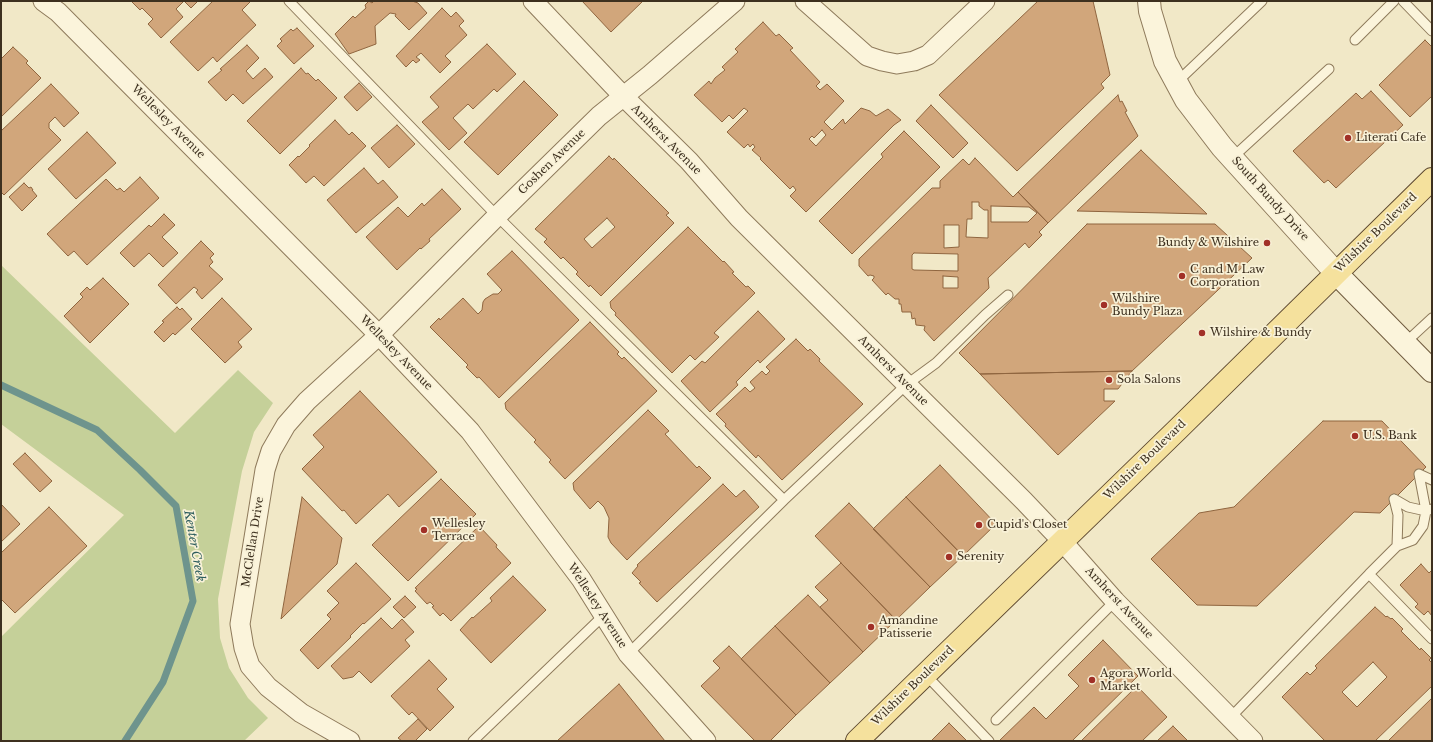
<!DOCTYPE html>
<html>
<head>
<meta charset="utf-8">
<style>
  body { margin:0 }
  #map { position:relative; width:1433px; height:742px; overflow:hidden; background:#f1e8c7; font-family:"Libre Baskerville",serif }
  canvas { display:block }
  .frame { position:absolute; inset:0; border:2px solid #3d301f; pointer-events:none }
</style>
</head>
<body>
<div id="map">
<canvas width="1433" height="742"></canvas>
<div class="frame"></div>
</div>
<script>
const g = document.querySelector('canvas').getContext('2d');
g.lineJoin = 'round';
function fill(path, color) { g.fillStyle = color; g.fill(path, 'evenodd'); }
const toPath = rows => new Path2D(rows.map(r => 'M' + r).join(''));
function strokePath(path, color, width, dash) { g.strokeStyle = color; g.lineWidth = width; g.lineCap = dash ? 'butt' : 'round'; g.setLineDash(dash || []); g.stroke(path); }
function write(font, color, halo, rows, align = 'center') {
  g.font = font + ' "Libre Baskerville",serif'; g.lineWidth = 3.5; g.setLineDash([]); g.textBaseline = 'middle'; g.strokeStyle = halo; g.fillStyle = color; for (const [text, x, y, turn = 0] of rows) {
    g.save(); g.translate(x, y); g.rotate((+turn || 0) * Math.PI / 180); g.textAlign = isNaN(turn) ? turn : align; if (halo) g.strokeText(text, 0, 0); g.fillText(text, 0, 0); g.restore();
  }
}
const green = toPath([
  [1,265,175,433,238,370,273,403,254,432,242,471,218,599,220,638,229,668,248,698,268,718,244,741,1,741,1,637,124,515,1,424]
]);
const stream = toPath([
  [1,385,97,430,140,470,176,506,193,601,163,682,125,741]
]);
const building = toPath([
  [133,1,198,1,191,8,184,1,176,9,183,17,161,38,148,24,153,19,142,8,140,10,132,2,133,1],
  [213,1,251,1,242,10,256,25,217,62,213,57,198,71,170,42,213,1],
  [369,1,372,3,374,1,412,1,418,3,427,13,409,30,395,16,396,14,390,13,375,26,376,44,349,54,335,34,353,16,355,18,366,8,365,5,369,1],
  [582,1,643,1,611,32,582,1],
  [1038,1,1093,1,1110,75,1101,84,1104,88,1017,171,939,95,1038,1],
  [442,8,451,17,456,12,464,21,459,26,467,35,445,56,451,62,440,73,421,53,416,57,420,60,416,63,413,60,406,67,396,56,442,8],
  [763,22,776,36,779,34,793,48,790,50,820,82,816,86,820,90,827,84,844,101,824,122,832,130,843,119,845,124,861,108,870,111,876,116,888,109,901,120,894,125,806,212,790,196,796,190,793,186,790,189,760,159,761,158,752,150,755,147,753,144,750,147,748,144,744,148,727,132,748,111,744,108,733,119,729,115,722,122,694,95,709,81,711,84,715,78,725,70,722,67,738,52,735,49,763,22],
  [822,130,826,135,816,146,809,139,812,136,814,138,822,130],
  [297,28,314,46,294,64,277,46,282,41,280,39,291,29,293,31,297,28],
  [1425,40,1432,47,1432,96,1410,117,1379,85,1425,40],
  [487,44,516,74,497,92,494,89,473,109,468,104,453,118,467,133,449,150,422,122,439,107,430,97,487,44],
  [247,45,259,58,246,71,253,79,265,68,273,77,243,104,233,94,226,101,208,82,222,70,220,69,247,45],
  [13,47,28,61,26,63,41,78,1,117,1,59,13,47],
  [301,68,306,74,308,73,316,81,318,79,337,98,280,154,247,121,301,68],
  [524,81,558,115,498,175,464,142,524,81],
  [359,83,372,97,357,111,344,97,359,83],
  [51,84,79,113,64,127,55,117,49,123,49,128,61,140,4,195,1,192,1,131,51,84],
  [1371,91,1403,125,1336,188,1328,180,1324,183,1293,151,1356,93,1362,99,1371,91],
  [1118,95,1120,102,1122,101,1127,111,1125,112,1138,136,1048,223,1018,192,1118,95],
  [931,105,968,143,953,158,916,121,931,105],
  [335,120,349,135,352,132,366,146,324,186,314,176,306,183,289,165,298,156,299,157,310,146,309,145,335,120],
  [397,125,415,144,389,168,371,148,397,125],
  [904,131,940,167,852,254,819,221,883,157,881,154,904,131],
  [87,132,116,163,76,199,48,169,87,132],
  [1141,150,1207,214,1077,211,1141,150],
  [609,156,613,160,614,158,669,213,666,215,674,223,601,296,590,285,589,287,576,274,578,272,563,257,561,259,544,242,547,239,535,229,609,156],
  [607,218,615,227,592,248,584,239,607,218],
  [975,158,1013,197,1018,192,1048,223,1039,232,1042,235,1029,248,1025,243,988,278,989,288,934,341,924,330,925,326,916,325,915,318,912,319,911,312,902,312,901,304,899,304,899,299,895,299,888,293,886,295,872,280,874,278,874,276,870,275,868,276,859,266,859,259,932,188,940,188,940,181,963,159,969,165,975,158],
  [972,202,979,202,979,206,984,210,988,210,988,238,966,237,967,219,972,219,972,202],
  [991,206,1029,207,1037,213,1028,222,991,222,991,206],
  [944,225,959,225,959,247,944,248,944,225],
  [914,253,958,254,958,271,914,270,912,269,912,255,914,253],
  [943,276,958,277,958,288,943,288,943,276],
  [364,168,378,184,383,180,398,197,356,233,327,200,364,168],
  [140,177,159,198,87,265,74,251,68,256,47,234,106,179,117,190,120,188,124,192,140,177],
  [24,183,29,188,31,187,33,190,32,190,37,196,22,211,9,197,24,183],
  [442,189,461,209,429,239,430,241,421,249,420,248,397,270,366,237,398,207,408,217,422,203,424,206,442,189],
  [164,214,175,225,162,237,178,253,163,267,149,253,134,267,120,253,149,225,151,227,164,214],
  [1087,224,1215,224,1252,258,1132,371,980,374,959,353,1087,224],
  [688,227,723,262,724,261,734,272,732,273,746,287,748,286,755,293,714,333,719,337,695,360,690,355,672,373,615,315,616,313,611,308,610,302,688,227],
  [201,241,214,254,210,258,213,262,209,266,223,279,202,299,196,292,198,290,194,287,176,304,158,285,201,241],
  [512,251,579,320,499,398,479,377,477,378,466,367,468,365,430,327,439,318,440,320,463,298,478,314,482,310,483,302,485,299,493,294,498,294,502,290,487,274,512,251],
  [103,278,129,304,90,343,64,316,83,297,80,294,87,287,90,290,103,278],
  [222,298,252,329,238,342,242,347,225,363,191,329,222,298],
  [177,307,180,310,182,308,192,319,175,335,173,333,164,342,154,332,164,322,162,321,177,307],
  [758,311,785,339,760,363,758,360,736,382,738,385,710,412,681,381,702,361,705,363,758,311],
  [590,322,619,352,617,354,622,359,624,357,657,391,565,479,549,462,551,460,534,442,536,440,506,409,505,403,590,322],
  [796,339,808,351,810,349,820,359,819,361,863,404,782,480,758,455,756,458,725,426,726,424,716,414,745,387,750,392,755,388,750,382,762,371,766,375,770,371,766,367,796,339],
  [1132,371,1118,389,1104,389,1104,401,1115,401,1058,455,980,374,1132,371],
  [360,391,437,472,399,507,388,494,356,524,344,510,342,511,302,469,324,447,313,435,360,391],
  [648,410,669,431,665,434,697,468,699,466,711,478,627,560,611,543,608,537,609,518,604,507,598,501,590,509,574,490,573,483,648,410],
  [1323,421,1382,421,1426,467,1380,513,1354,512,1257,606,1197,605,1151,559,1199,513,1234,507,1323,421],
  [25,453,52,481,40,492,13,464,25,453],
  [940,465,996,524,963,556,906,497,940,465],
  [441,479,476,514,408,581,372,545,441,479],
  [723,484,736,497,744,490,759,507,657,602,639,583,641,582,632,573,638,566,637,565,723,484],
  [302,497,342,538,337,564,281,619,302,497],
  [906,497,963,556,930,587,873,529,906,497],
  [849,503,930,587,896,620,815,536,849,503],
  [1,504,20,524,1,542,1,504],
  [49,507,87,546,15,613,1,599,1,553,49,507],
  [479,526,497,545,496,547,511,563,451,621,443,613,440,616,432,607,434,606,430,602,427,604,415,591,417,589,415,588,479,526],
  [356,563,391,599,364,624,363,623,350,636,351,637,318,669,300,650,331,619,327,615,339,603,327,591,356,563],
  [841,563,896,620,863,652,820,607,828,600,815,587,841,563],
  [1421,564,1429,573,1432,570,1432,616,1428,611,1424,615,1415,607,1418,604,1400,585,1421,564],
  [513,576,546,610,491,663,460,630,472,617,473,618,492,601,490,598,513,576],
  [808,595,863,652,830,683,775,626,808,595],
  [405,596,416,607,404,618,393,607,405,596],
  [1375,607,1386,617,1387,616,1391,619,1392,618,1403,629,1401,631,1420,650,1421,648,1431,658,1429,660,1432,663,1432,686,1375,741,1325,741,1282,697,1307,672,1310,675,1317,668,1315,666,1375,607],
  [1373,662,1387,677,1357,707,1342,692,1373,662],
  [381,618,392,629,402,619,414,632,405,640,410,646,371,683,359,671,353,677,343,679,331,666,381,618],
  [775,626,830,683,796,715,741,659,775,626],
  [1103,640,1138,676,1072,741,999,741,1034,707,1046,719,1079,686,1068,675,1103,640],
  [729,646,796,715,770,741,755,741,701,686,720,668,713,661,729,646],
  [429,660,447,679,437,689,454,707,430,731,412,712,409,715,391,696,429,660],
  [619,684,665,741,557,741,619,684],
  [1137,686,1167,717,1142,741,1081,741,1137,686],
  [1432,698,1432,741,1388,741,1432,698],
  [418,719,427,729,415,741,402,741,398,738,418,719],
  [949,723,967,741,931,741,949,723],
  [1173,726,1188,741,1157,741,1173,726]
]);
const service = toPath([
  [289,1,497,216,784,500],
  [1403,1,1432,31],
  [1355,40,1394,1],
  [1177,82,1262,1],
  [1232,158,1329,69],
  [1405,343,1432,318],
  [1419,474,1432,480],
  [1394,499,1398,515,1397,546],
  [1394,499,1408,507,1426,511,1432,509],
  [1369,574,1397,546,1413,540,1423,526,1426,511,1419,474],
  [628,654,784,500,906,385,936,363,985,315,1008,295],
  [925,674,989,741],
  [1231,717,1369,574,1432,639],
  [996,720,1115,601],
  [473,741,603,616]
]);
const minor = toPath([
  [43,1,58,12,379,335,470,431,581,579,628,654,706,741],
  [533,1,624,97,689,161,739,218,1024,501,1062,541,1115,601,1253,741],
  [805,1,867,56,882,61,897,64,914,61,928,55,985,1],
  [350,741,301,713,268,687,250,666,244,648,240,624,265,470,271,451,286,425,307,401,379,335,497,216,599,116,650,75,735,1]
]);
const tertiary = toPath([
  [1149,1,1150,11,1165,61,1186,100,1222,147,1336,273]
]);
const secondary = toPath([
  [1336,273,1432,371]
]);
const primary = toPath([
  [857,741,1179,428,1432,179]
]);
const markers = [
  [1348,138,4,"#a13027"],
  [1267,243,4,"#a13027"],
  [1182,276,4,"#a13027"],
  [1104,305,4,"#a13027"],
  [1202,333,4,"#a13027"],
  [1109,380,4,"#a13027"],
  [1355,436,4,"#a13027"],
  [979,525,4,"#a13027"],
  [424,530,4,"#a13027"],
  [949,557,4,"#a13027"],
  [871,627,4,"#a13027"],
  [1092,680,4,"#a13027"]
];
const streetNames = [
  ["Wellesley Avenue",168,122,45],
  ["Amherst Avenue",666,140,45],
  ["Goshen Avenue",552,162,-44],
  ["South Bundy Drive",1270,199,48],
  ["Wilshire Boulevard",1376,233,-44],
  ["Wellesley Avenue",396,353,46],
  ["Amherst Avenue",893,371,45],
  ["Wilshire Boulevard",1145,460,-44],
  ["McClellan Drive",253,542,-81],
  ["Amherst Avenue",1119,603,47],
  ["Wellesley Avenue",597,606,57],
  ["Wilshire Boulevard",913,686,-44]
];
const poiNames = [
  ["Literati Cafe",1356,138],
  ["Bundy & Wilshire",1259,243,"right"],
  ["C and M Law",1190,270],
  ["Corporation",1190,283],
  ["Wilshire",1112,299],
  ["Bundy Plaza",1112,312],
  ["Wilshire & Bundy",1210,333],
  ["Sola Salons",1117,380],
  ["U.S. Bank",1363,436],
  ["Wellesley",432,524],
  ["Terrace",432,537],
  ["Cupid's Closet",987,525],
  ["Serenity",957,557],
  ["Amandine",879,621],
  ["Patisserie",879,634],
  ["Agora World",1100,674],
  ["Market",1100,687]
];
const waterNames = [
  ["Kenter Creek",194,546,80]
];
fill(green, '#c5d099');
strokePath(stream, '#6e948d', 7);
fill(building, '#d1a67b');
strokePath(building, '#8f653f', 1);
strokePath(service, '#8e7a5b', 11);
strokePath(minor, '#8e7a5b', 21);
strokePath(tertiary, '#8e7a5b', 24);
strokePath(secondary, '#705b3e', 24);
strokePath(primary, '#5c472f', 24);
strokePath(service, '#fbf4db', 9);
strokePath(minor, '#fbf4db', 19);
strokePath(tertiary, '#fbf4db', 22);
strokePath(secondary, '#fbf4db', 22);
strokePath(primary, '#f5e19d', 22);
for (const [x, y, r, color] of markers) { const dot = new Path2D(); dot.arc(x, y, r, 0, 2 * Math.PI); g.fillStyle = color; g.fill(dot); strokePath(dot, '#f8f1d7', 1.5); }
write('11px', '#3d301f', '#f8f1d7', streetNames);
write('11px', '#3d301f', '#f8f1d7', poiNames, 'left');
write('italic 12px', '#2e5d5e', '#f8f1d7', waterNames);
</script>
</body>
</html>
